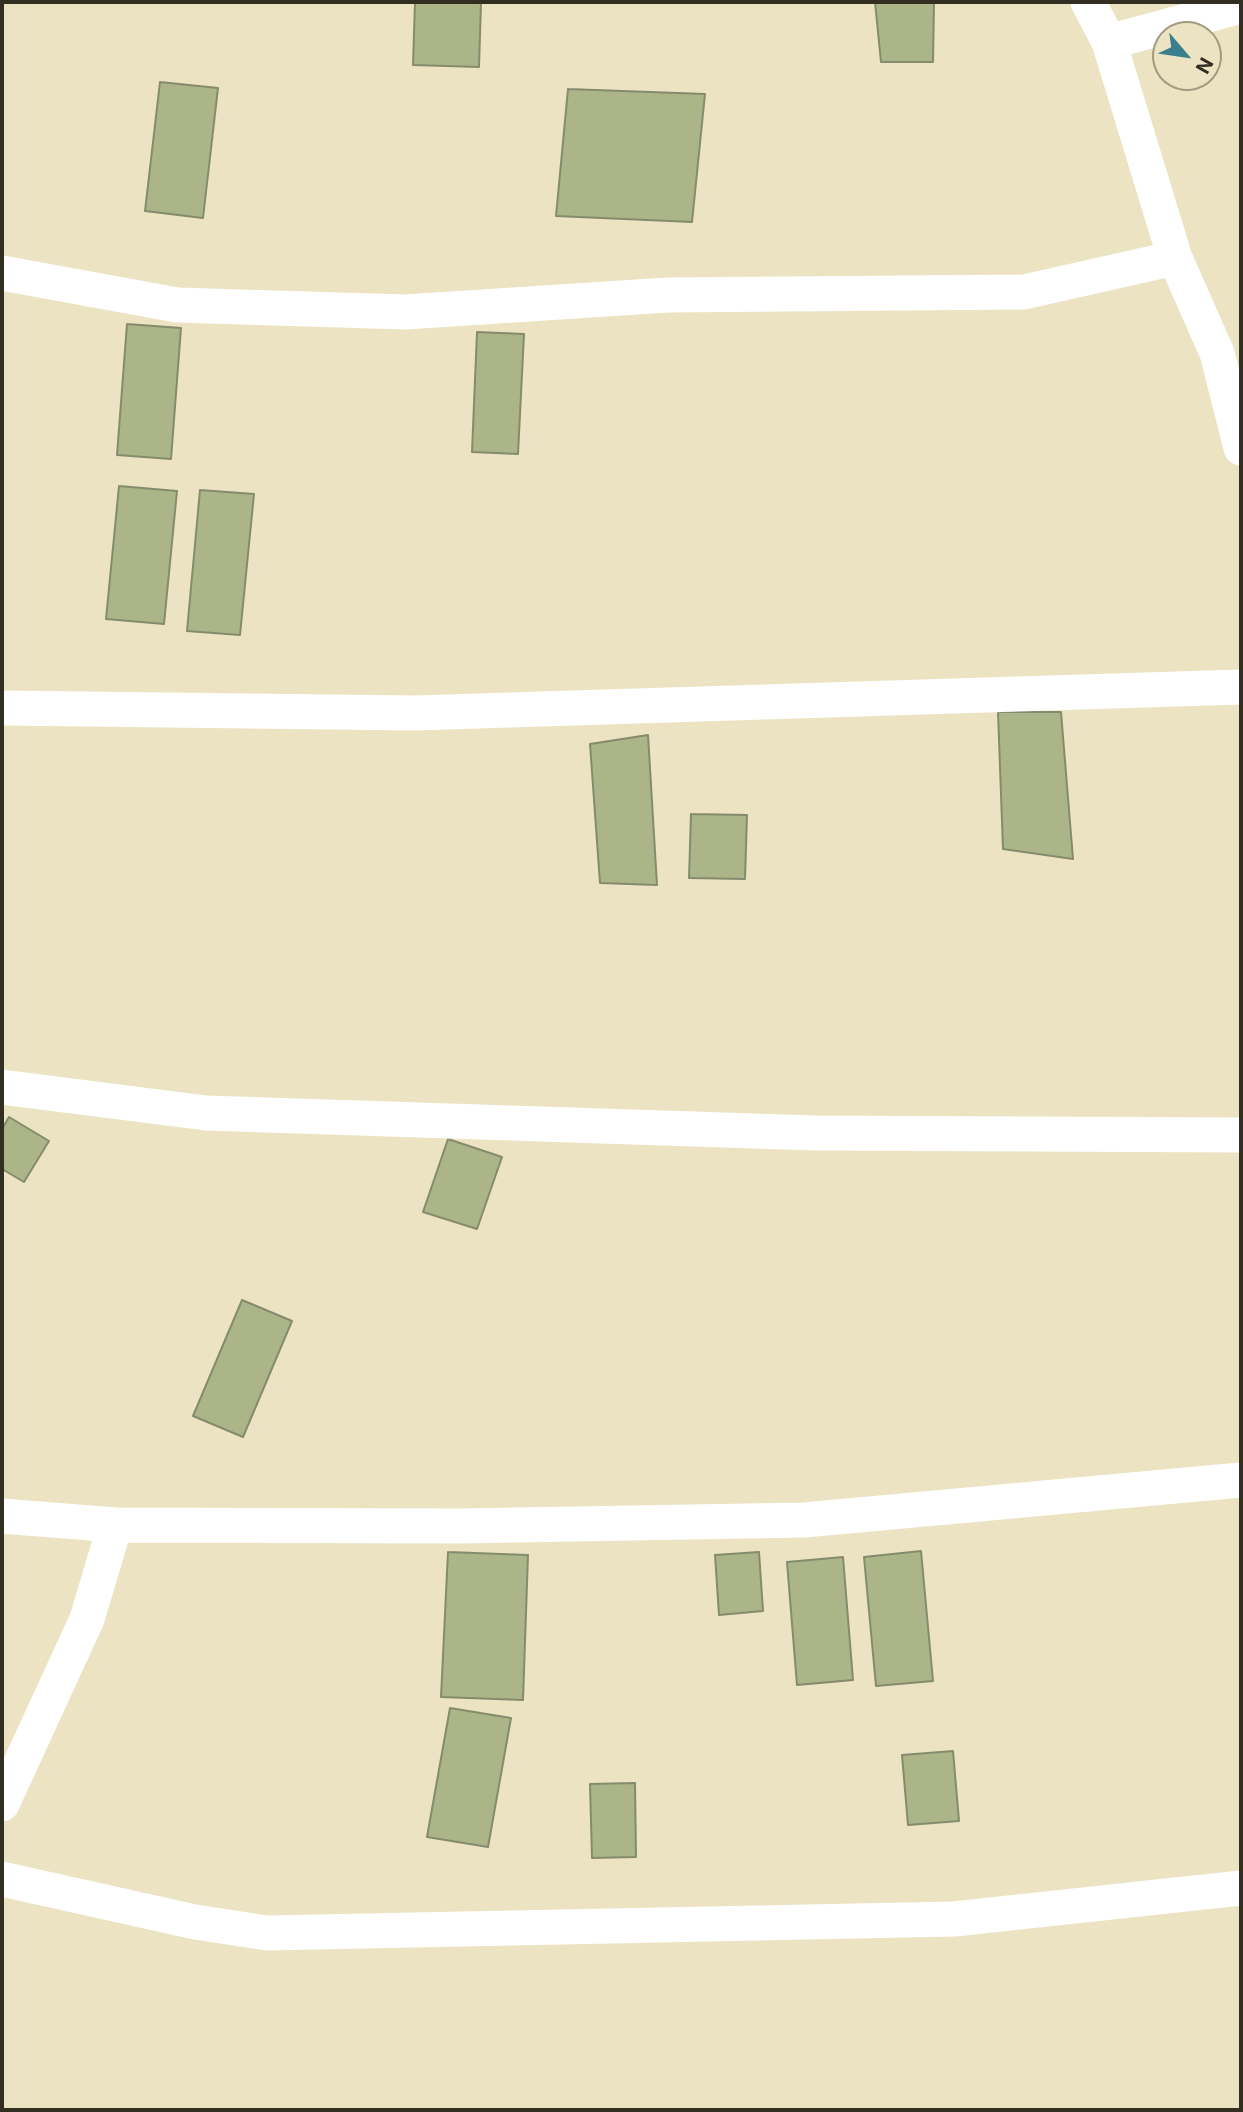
<!DOCTYPE html>
<html>
<head>
<meta charset="utf-8">
<style>
  body { margin:0 }
  #map { position:relative; width:1243px; height:2112px; overflow:hidden; background:#ece3c2; font-family:Inter,sans-serif }
  canvas { display:block }
  .frame { position:absolute; inset:0; border:4px solid #322e21; pointer-events:none }
  .north { position:absolute; left:1152px; top:21px; width:70px; height:70px; box-sizing:border-box; background:#ece3c2; border:2px solid #a29b82; border-radius:50%; rotate:119deg; font-size:19px; font-weight:700; line-height:28px; text-align:center; color:#322e21 }
  .north::after { content:''; display:block; margin:auto; width:24px; height:32px; background:#3a7f8d; clip-path:polygon(50% 0,100% 100%,50% 72%,0 100%) }
</style>
</head>
<body>
<div id="map">
<canvas width="1243" height="2112"></canvas>
<div class="frame"></div>
<div class="north">N</div>
</div>
<script>
const g = document.querySelector('canvas').getContext('2d');
g.lineJoin = 'round';
function fill(path, color) { g.fillStyle = color; g.fill(path, 'evenodd'); }
const toPath = rows => new Path2D(rows.map(r => 'M' + r).join(''));
function strokePath(path, color, width, dash) { g.strokeStyle = color; g.lineWidth = width; g.lineCap = dash ? 'butt' : 'round'; g.setLineDash(dash || []); g.stroke(path); }
const building = toPath([
  [415,2,481,2,479,67,413,65,415,2],
  [875,2,934,2,933,62,881,62,875,2],
  [160,82,218,88,203,218,145,211,160,82],
  [568,89,705,94,692,222,556,216,568,89],
  [127,324,181,328,171,459,117,455,127,324],
  [477,332,524,334,518,454,472,452,477,332],
  [119,486,177,491,164,624,106,619,119,486],
  [200,490,254,494,240,635,187,631,200,490],
  [998,712,1061,712,1073,859,1003,849,998,712],
  [648,735,657,885,600,883,590,744,648,735],
  [691,814,747,815,745,879,689,878,691,814],
  [9,1117,49,1141,24,1182,2,1169,2,1129,9,1117],
  [448,1139,502,1157,477,1229,423,1212,448,1139],
  [242,1300,292,1321,243,1437,193,1416,242,1300],
  [921,1551,933,1681,876,1686,864,1557,921,1551],
  [448,1552,528,1555,523,1700,441,1697,448,1552],
  [759,1552,763,1611,719,1615,715,1555,759,1552],
  [843,1557,853,1680,797,1685,787,1562,843,1557],
  [450,1708,511,1718,488,1847,427,1837,450,1708],
  [953,1751,959,1821,908,1825,902,1755,953,1751],
  [635,1783,636,1857,592,1858,590,1784,635,1783]
]);
const street = toPath([
  [1088,2,1109,42,1175,258,1217,353,1241,448],
  [1109,42,1241,6],
  [2,273,177,305,405,312,668,295,1024,292,1175,258],
  [2,708,414,713,1241,687],
  [2,1087,206,1113,815,1133,1241,1135],
  [2,1516,115,1525,460,1526,804,1520,1241,1480],
  [2,1804,87,1619,115,1525],
  [2,1879,195,1922,267,1933,954,1919,1241,1888]
]);
fill(building, '#abb587');
strokePath(building, '#858b6d', 2);
strokePath(street, '#fff', 35);
</script>
</body>
</html>
